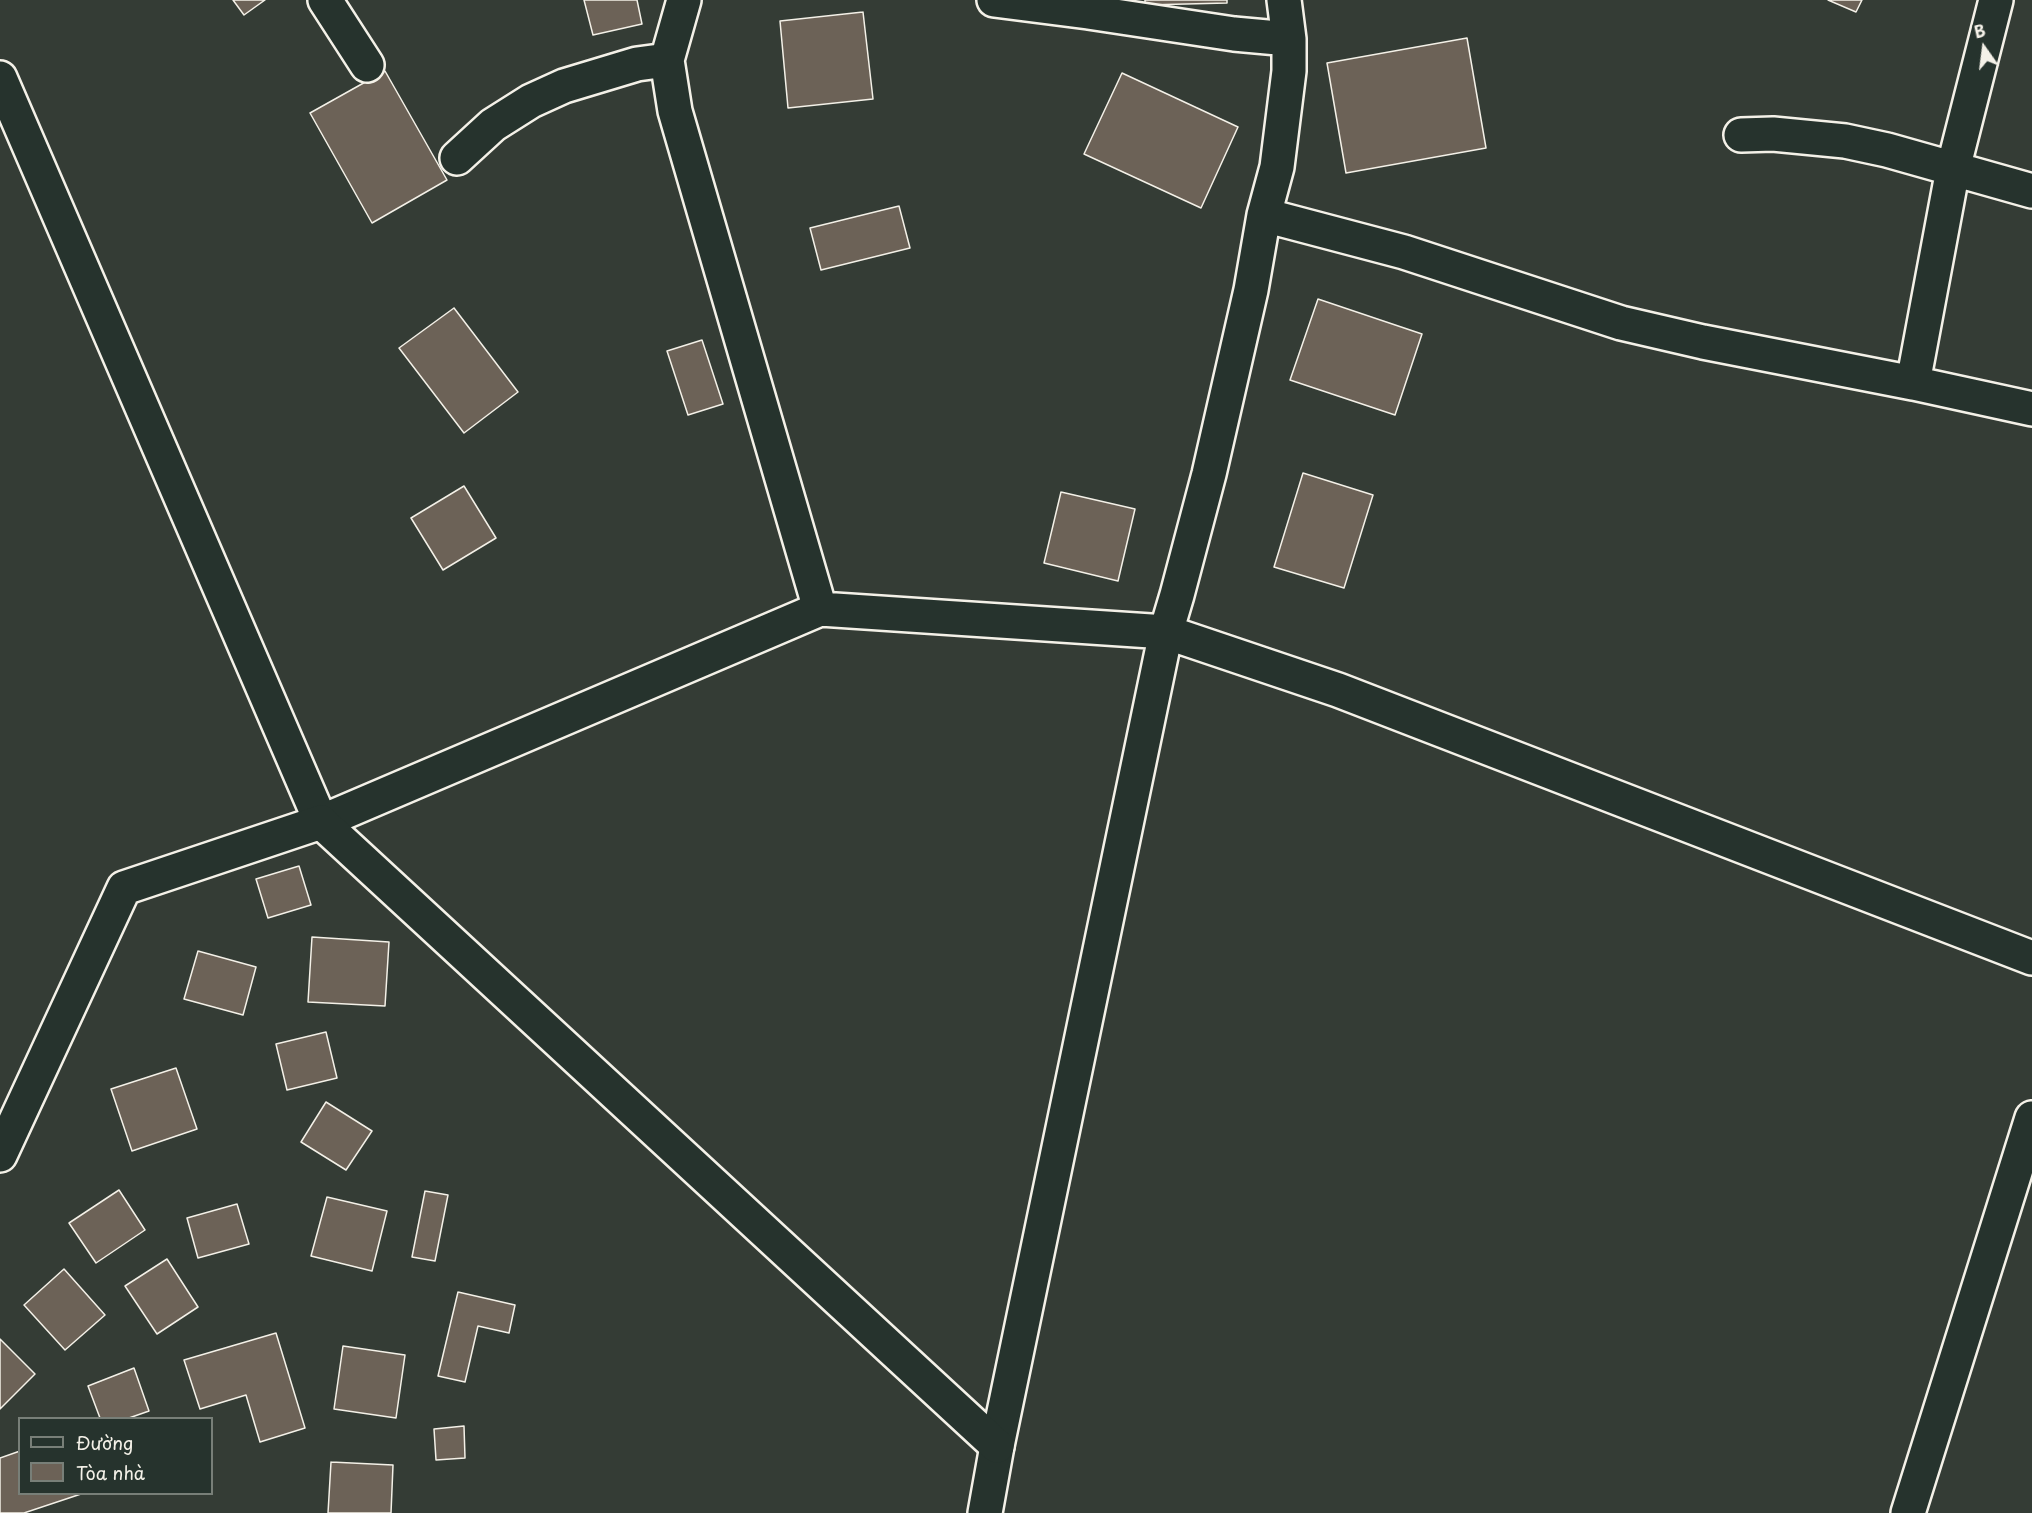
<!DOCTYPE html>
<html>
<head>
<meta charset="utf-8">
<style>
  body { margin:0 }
  #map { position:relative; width:2032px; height:1513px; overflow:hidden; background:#343c35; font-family:"Playpen Sans",sans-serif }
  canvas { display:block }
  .legend { position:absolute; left:18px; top:1417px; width:195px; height:78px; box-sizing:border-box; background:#26332d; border:2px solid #787f78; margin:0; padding:8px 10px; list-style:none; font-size:18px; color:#f4f1e8 }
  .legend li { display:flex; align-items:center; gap:12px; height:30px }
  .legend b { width:30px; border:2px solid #787f78 }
  .north { position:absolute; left:1954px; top:18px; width:60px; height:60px; -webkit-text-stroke:4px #26332d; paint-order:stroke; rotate:346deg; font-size:16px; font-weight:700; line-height:24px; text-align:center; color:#f4f1e8 }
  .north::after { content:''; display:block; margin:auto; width:21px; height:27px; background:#f4f1e8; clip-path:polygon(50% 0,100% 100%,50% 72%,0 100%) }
</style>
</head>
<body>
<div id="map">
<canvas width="2032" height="1513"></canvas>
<ul class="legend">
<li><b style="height:8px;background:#26332d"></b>Đường</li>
<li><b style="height:16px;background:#6c6257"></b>Tòa nhà</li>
</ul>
<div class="north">B</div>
</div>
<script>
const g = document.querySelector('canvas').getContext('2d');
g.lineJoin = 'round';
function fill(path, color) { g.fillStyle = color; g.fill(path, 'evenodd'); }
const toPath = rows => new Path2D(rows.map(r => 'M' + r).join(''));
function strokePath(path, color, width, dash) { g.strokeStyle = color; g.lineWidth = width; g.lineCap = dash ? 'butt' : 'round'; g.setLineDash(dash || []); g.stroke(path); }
const building = toPath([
  [233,0,265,0,244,15,233,0],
  [584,0,637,0,642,24,593,35,584,0],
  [1145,0,1227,0,1227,3,1145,5,1145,0],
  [1828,0,1862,0,1856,12,1828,0],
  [863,12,873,99,788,108,780,21,863,12],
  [1467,38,1486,148,1346,173,1327,63,1467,38],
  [385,71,447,180,372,223,310,113,385,71],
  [1122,73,1238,127,1201,208,1084,154,1122,73],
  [899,206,910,248,821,270,810,228,899,206],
  [1318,299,1422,334,1395,415,1290,380,1318,299],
  [454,308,518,392,464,433,399,348,454,308],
  [702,340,723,404,688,415,667,351,702,340],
  [1303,473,1373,495,1344,588,1274,567,1303,473],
  [464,486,496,538,443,570,411,518,464,486],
  [1061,492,1135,509,1118,581,1044,563,1061,492],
  [299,866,311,905,268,918,256,879,299,866],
  [312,937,389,942,385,1006,308,1002,312,937],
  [198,951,256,967,243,1015,184,999,198,951],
  [326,1032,337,1078,287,1090,276,1044,326,1032],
  [176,1068,197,1129,132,1151,111,1089,176,1068],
  [326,1102,372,1131,346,1170,301,1142,326,1102],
  [119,1190,145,1230,96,1263,69,1223,119,1190],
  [425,1191,448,1195,435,1261,412,1257,425,1191],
  [327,1197,387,1211,372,1271,311,1256,327,1197],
  [237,1204,249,1244,198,1258,187,1218,237,1204],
  [167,1259,198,1307,157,1334,125,1286,167,1259],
  [64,1269,105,1315,65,1350,24,1305,64,1269],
  [458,1292,515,1305,509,1333,478,1326,465,1382,438,1376,458,1292],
  [276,1333,305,1428,260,1442,246,1395,200,1409,184,1360,276,1333],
  [0,1339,35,1374,0,1409,0,1339],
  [343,1346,405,1355,396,1418,334,1409,343,1346],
  [134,1368,149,1411,129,1418,100,1418,88,1386,134,1368],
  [464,1426,465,1458,436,1460,434,1429,464,1426],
  [20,1451,20,1494,81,1494,24,1513,0,1513,0,1458,20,1451],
  [331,1462,393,1465,391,1513,328,1513,331,1462]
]);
const street = toPath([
  [325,0,367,65],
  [684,0,667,60,675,111,820,609,1166,632,997,1446,985,1513],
  [994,0,1088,12,1234,34,1289,39],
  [1284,0,1289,39,1289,71,1277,167,1264,215,1251,290,1209,474,1177,595,1166,632,1338,690,2032,958],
  [1996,0,1953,169,1913,383,2032,409],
  [0,78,321,822,820,609],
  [1741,135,1773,134,1845,141,1887,150,2032,191],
  [457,158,493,125,531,101,564,86,637,64,667,60],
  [1264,215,1404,252,1621,323,1703,342,1913,383],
  [1908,1513,2032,1118]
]);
const secondary = toPath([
  [0,1155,124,888,321,822,997,1446]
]);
fill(building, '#6c6257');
strokePath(building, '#f4f1e8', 1.5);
strokePath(street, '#f4f1e8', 38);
strokePath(secondary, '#f4f1e8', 38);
strokePath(street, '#26332d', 33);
strokePath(secondary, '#26332d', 33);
</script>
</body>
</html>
